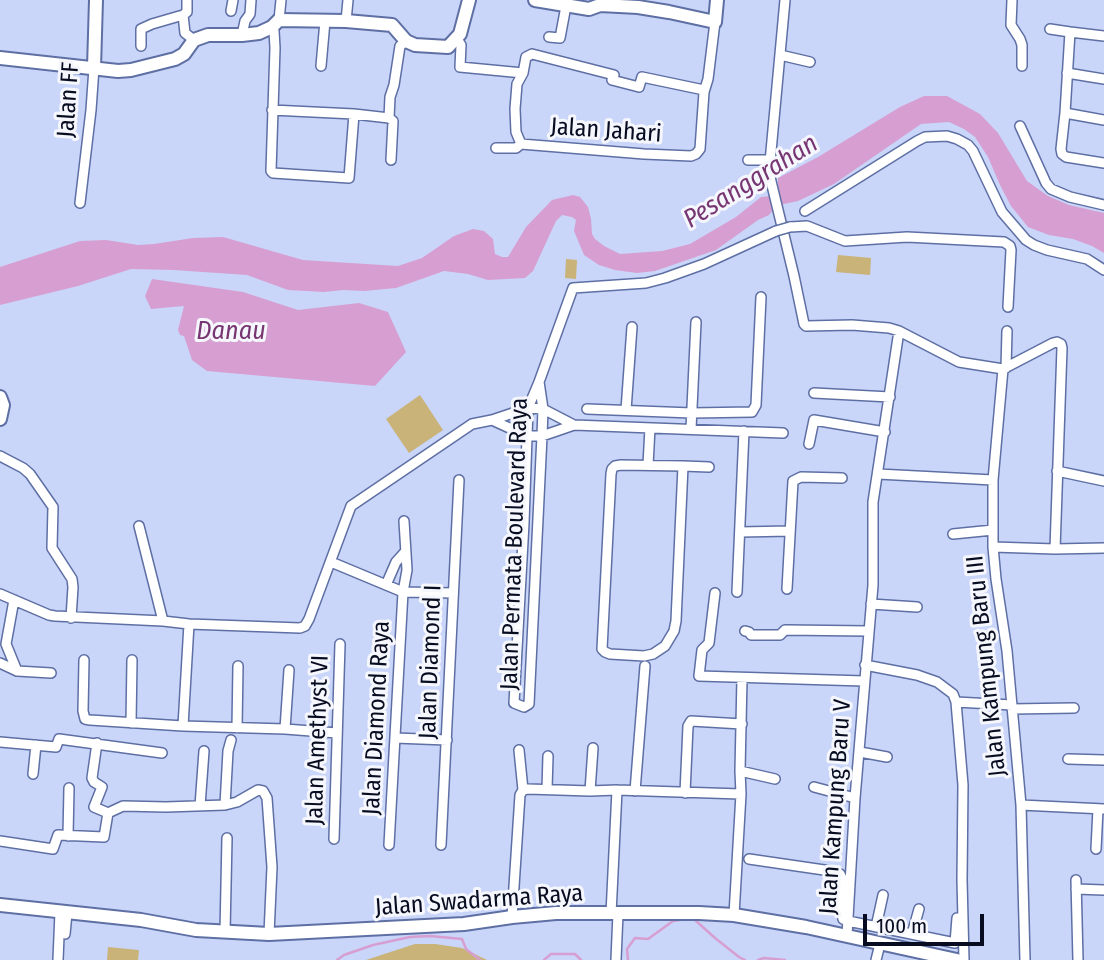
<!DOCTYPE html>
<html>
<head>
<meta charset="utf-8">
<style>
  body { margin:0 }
  #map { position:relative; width:1104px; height:960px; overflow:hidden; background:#c9d5f9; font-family:"Fira Sans Condensed",sans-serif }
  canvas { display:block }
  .scale { position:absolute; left:863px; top:914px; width:121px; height:32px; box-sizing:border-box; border:4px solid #070c20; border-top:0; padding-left:9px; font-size:21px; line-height:24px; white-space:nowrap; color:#070c20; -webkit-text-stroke:5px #f5f7fd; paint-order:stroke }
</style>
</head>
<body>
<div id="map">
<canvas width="1104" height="960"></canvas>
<div class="scale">100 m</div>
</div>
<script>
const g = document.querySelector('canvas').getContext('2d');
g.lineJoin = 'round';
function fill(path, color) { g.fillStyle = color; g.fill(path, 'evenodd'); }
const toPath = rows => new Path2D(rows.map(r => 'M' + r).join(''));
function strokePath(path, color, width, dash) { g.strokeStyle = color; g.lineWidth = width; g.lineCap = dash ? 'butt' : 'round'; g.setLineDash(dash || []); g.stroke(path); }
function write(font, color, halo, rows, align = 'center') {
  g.font = font + ' "Fira Sans Condensed",sans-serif'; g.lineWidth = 6; g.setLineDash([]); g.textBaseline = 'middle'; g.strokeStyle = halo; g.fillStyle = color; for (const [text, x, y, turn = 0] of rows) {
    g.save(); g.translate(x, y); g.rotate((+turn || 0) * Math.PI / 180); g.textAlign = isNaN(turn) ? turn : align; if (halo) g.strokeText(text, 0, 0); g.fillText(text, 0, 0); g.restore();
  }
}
const green = toPath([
  [838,255,871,258,870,275,836,272],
  [566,259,577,260,576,279,565,278],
  [420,395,443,430,409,453,386,419],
  [415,944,435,944,462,948,487,960,366,960],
  [108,947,139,950,138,960,107,960]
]);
const water = toPath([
  [924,96,947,96,980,114,998,133,1027,181,1048,196,1069,205,1104,213,1104,253,1092,246,1073,239,1049,235,1028,227,1011,206,1000,185,988,157,975,137,964,129,949,122,921,124,834,184,798,201,784,204,774,209,769,215,758,220,716,250,655,271,637,273,615,270,599,265,584,255,574,231,576,220,572,217,562,215,556,221,533,271,525,278,488,280,468,274,444,271,396,288,364,291,343,290,324,292,288,290,247,275,174,270,131,269,78,286,0,305,0,267,80,241,106,240,138,245,154,244,193,238,223,237,303,260,398,266,422,258,454,236,473,229,484,231,493,239,495,254,502,257,508,257,526,227,552,200,573,195,580,197,588,207,591,219,592,234,595,239,604,246,620,254,662,251,690,244,736,217,761,197,771,196,778,190,778,178,818,157,900,107],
  [152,279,243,292,298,310,359,303,388,312,406,352,375,386,207,371,192,360,184,336,180,335,178,330,184,306,151,309,145,296]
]);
const stream = toPath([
  [337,960,344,955,373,945,410,937,430,936,462,939,466,949,480,960],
  [544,960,551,954,575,954,581,960],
  [628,960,627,949,635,938,648,939,673,921,687,919,695,920,715,938,739,957,745,960],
  [758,960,764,958,785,960]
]);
const street = toPath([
  [785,0,769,173,794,276,804,324,806,326,852,325,889,328,899,331,959,362,1003,369],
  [1012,0,1011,25,1020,39,1022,45,1022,66],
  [231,11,233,0],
  [183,15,185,33,194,40],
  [279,20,281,0],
  [346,21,348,0],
  [272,27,274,31,275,48,271,171,273,173,349,178,354,114],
  [1050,29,1070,32],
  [242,35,245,21,250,14,251,0],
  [1104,36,1070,32,1065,113,1061,149,1062,154,1066,157,1104,163],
  [549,37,560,38,566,6],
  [457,39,461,45,460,67,523,73,517,84,515,109,516,132,521,144,644,154,691,156,696,154,700,149,704,92,708,79,715,22],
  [141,46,141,29,152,24,183,15,187,12,187,0],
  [780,55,810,62],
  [321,66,325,21],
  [523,73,526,57,532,54,614,75,612,80,639,87,642,77,704,90],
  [1067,73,1104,79],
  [272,110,354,114,389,118],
  [1065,113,1104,120],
  [1020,126,1046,183,1051,189,1070,197,1104,205],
  [496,148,516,148,521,144],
  [391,160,393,121,389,118,390,97,394,85,400,46,406,41],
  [748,160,769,160],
  [80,203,91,110,94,68],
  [805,211,917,141,925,137,947,136,957,139,968,145,973,151,1002,212,1026,240,1034,245,1047,250,1087,259,1104,270],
  [790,227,807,226,845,241,907,237,1004,242,1010,246,1011,250,1008,307],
  [1006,368,1007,331],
  [1003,369,993,480,993,547,996,579,1007,651,1021,805,1025,960],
  [1003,369,1053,343,1057,342,1061,344,1062,348,1055,549],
  [539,382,543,409,542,436,529,704,524,707,514,703,524,523,528,408,539,382],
  [539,382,573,288,646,283,665,278,704,264,776,231],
  [814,393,890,397],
  [587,409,692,413,752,412,756,405,761,297],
  [626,410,632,327],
  [492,420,527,436,542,436,574,425],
  [691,429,696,322],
  [809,444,814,420,885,432],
  [0,456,23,468,30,474,53,507,52,548,72,579,73,587,71,618],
  [621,465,683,466,676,621,674,631,665,646,653,654,644,656,610,654,605,652,602,649,611,474,612,469,615,466,621,465],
  [648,465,650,428],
  [683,466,709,467],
  [1057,471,1104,481],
  [878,474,993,480],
  [139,526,163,621],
  [740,532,790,531],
  [953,534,993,530],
  [993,547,1055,549,1104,548],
  [331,562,403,592,453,593],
  [386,585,396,562,405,552],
  [787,589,793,481,801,477,842,478],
  [737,592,744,431],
  [715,593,709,643,702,650,699,676,864,681],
  [0,594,49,615,55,616,163,621,189,624,300,628,305,626,309,619,351,506,472,424,492,420,528,408,543,409,574,425,783,433],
  [14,600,6,644,17,671],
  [871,604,917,607],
  [745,631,749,632,751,635,780,635,785,630,868,631],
  [84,660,83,711,85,719,90,720,183,726,285,729,337,733],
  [0,663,17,671,51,673],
  [865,665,917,675,937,682,953,694,956,702,963,785,962,880,964,960],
  [956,702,1012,705],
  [1012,709,1074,708],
  [131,723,132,660],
  [183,726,189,624],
  [237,728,238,666],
  [285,729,289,670],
  [395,738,447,740],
  [0,742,56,747,59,739,162,753],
  [860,752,887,757],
  [1068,759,1104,760],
  [740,771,775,779],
  [33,774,36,745],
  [814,787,855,798],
  [547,789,548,756],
  [523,790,528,789,590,791,617,790,741,794],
  [590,791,593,748],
  [635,791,645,666],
  [685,793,688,726,691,721,742,724],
  [225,805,228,751,231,740],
  [1021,805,1104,809],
  [200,806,204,751],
  [108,813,123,806,166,807,225,805,237,802,258,790,263,791,267,798,272,867,269,934],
  [68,836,69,788],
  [334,839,340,644],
  [0,841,53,849,58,835,104,837,108,813,94,807,102,787,94,782,92,778,97,743],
  [389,845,403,592,407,570,404,521],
  [441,845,459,480],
  [1096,849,1098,809],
  [749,859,831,871,840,874,843,880,841,909,843,919,848,921,955,943,957,918],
  [1076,880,1078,960],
  [1076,889,1104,890],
  [611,914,617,790],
  [734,915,741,794,740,771,742,678],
  [512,917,520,795,523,790,519,750],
  [876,927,883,895],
  [225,932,227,838],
  [65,934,67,913],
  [912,934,919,909],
  [847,935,855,798,873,585,873,502,899,331],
  [58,960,60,912],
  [616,960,618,913],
  [876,960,880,944]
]);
const secondary = toPath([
  [535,0,589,9,600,5,638,7,669,12,715,22,717,0],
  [0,58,118,71,131,70,175,59,184,54,194,40,208,35,242,35,259,33,272,27,279,20,346,21,392,25,406,41,415,45,448,47,460,34,469,0],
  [94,68,96,0],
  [0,397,3,405,0,419],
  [0,905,141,920,196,930,269,934,464,924,512,917,556,913,699,913,734,915,806,927,957,960]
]);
const streetBridge = toPath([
  [776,231,790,227]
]);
const streetNames = [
  ["Jalan FF",69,100,-86],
  ["Jalan Jahari",606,131,4],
  ["Jalan Permata Boulevard Raya",515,544,-88],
  ["Jalan Diamond I",431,662,-88],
  ["Jalan Kampung Baru III",987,666,-96],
  ["Jalan Diamond Raya",377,718,-87],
  ["Jalan Amethyst VI",318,740,-88],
  ["Jalan Kampung Baru V",836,807,-86],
  ["Jalan Swadarma Raya",479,901,-4]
];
const waterNames = [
  ["Pesanggrahan",751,182,-32],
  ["Danau",231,332]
];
fill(green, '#c9b378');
fill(water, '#d79fd1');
strokePath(stream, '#d79fd1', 2.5);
strokePath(street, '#5e6fa4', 12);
strokePath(secondary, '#5e6fa4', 16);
strokePath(street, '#fff', 9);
strokePath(secondary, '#fff', 12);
strokePath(streetBridge, '#5e6fa4', 12, []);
strokePath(streetBridge, '#fff', 9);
write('24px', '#070c20', '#f5f7fd', streetNames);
write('italic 26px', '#773572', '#f5f7fd', waterNames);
</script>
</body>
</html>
